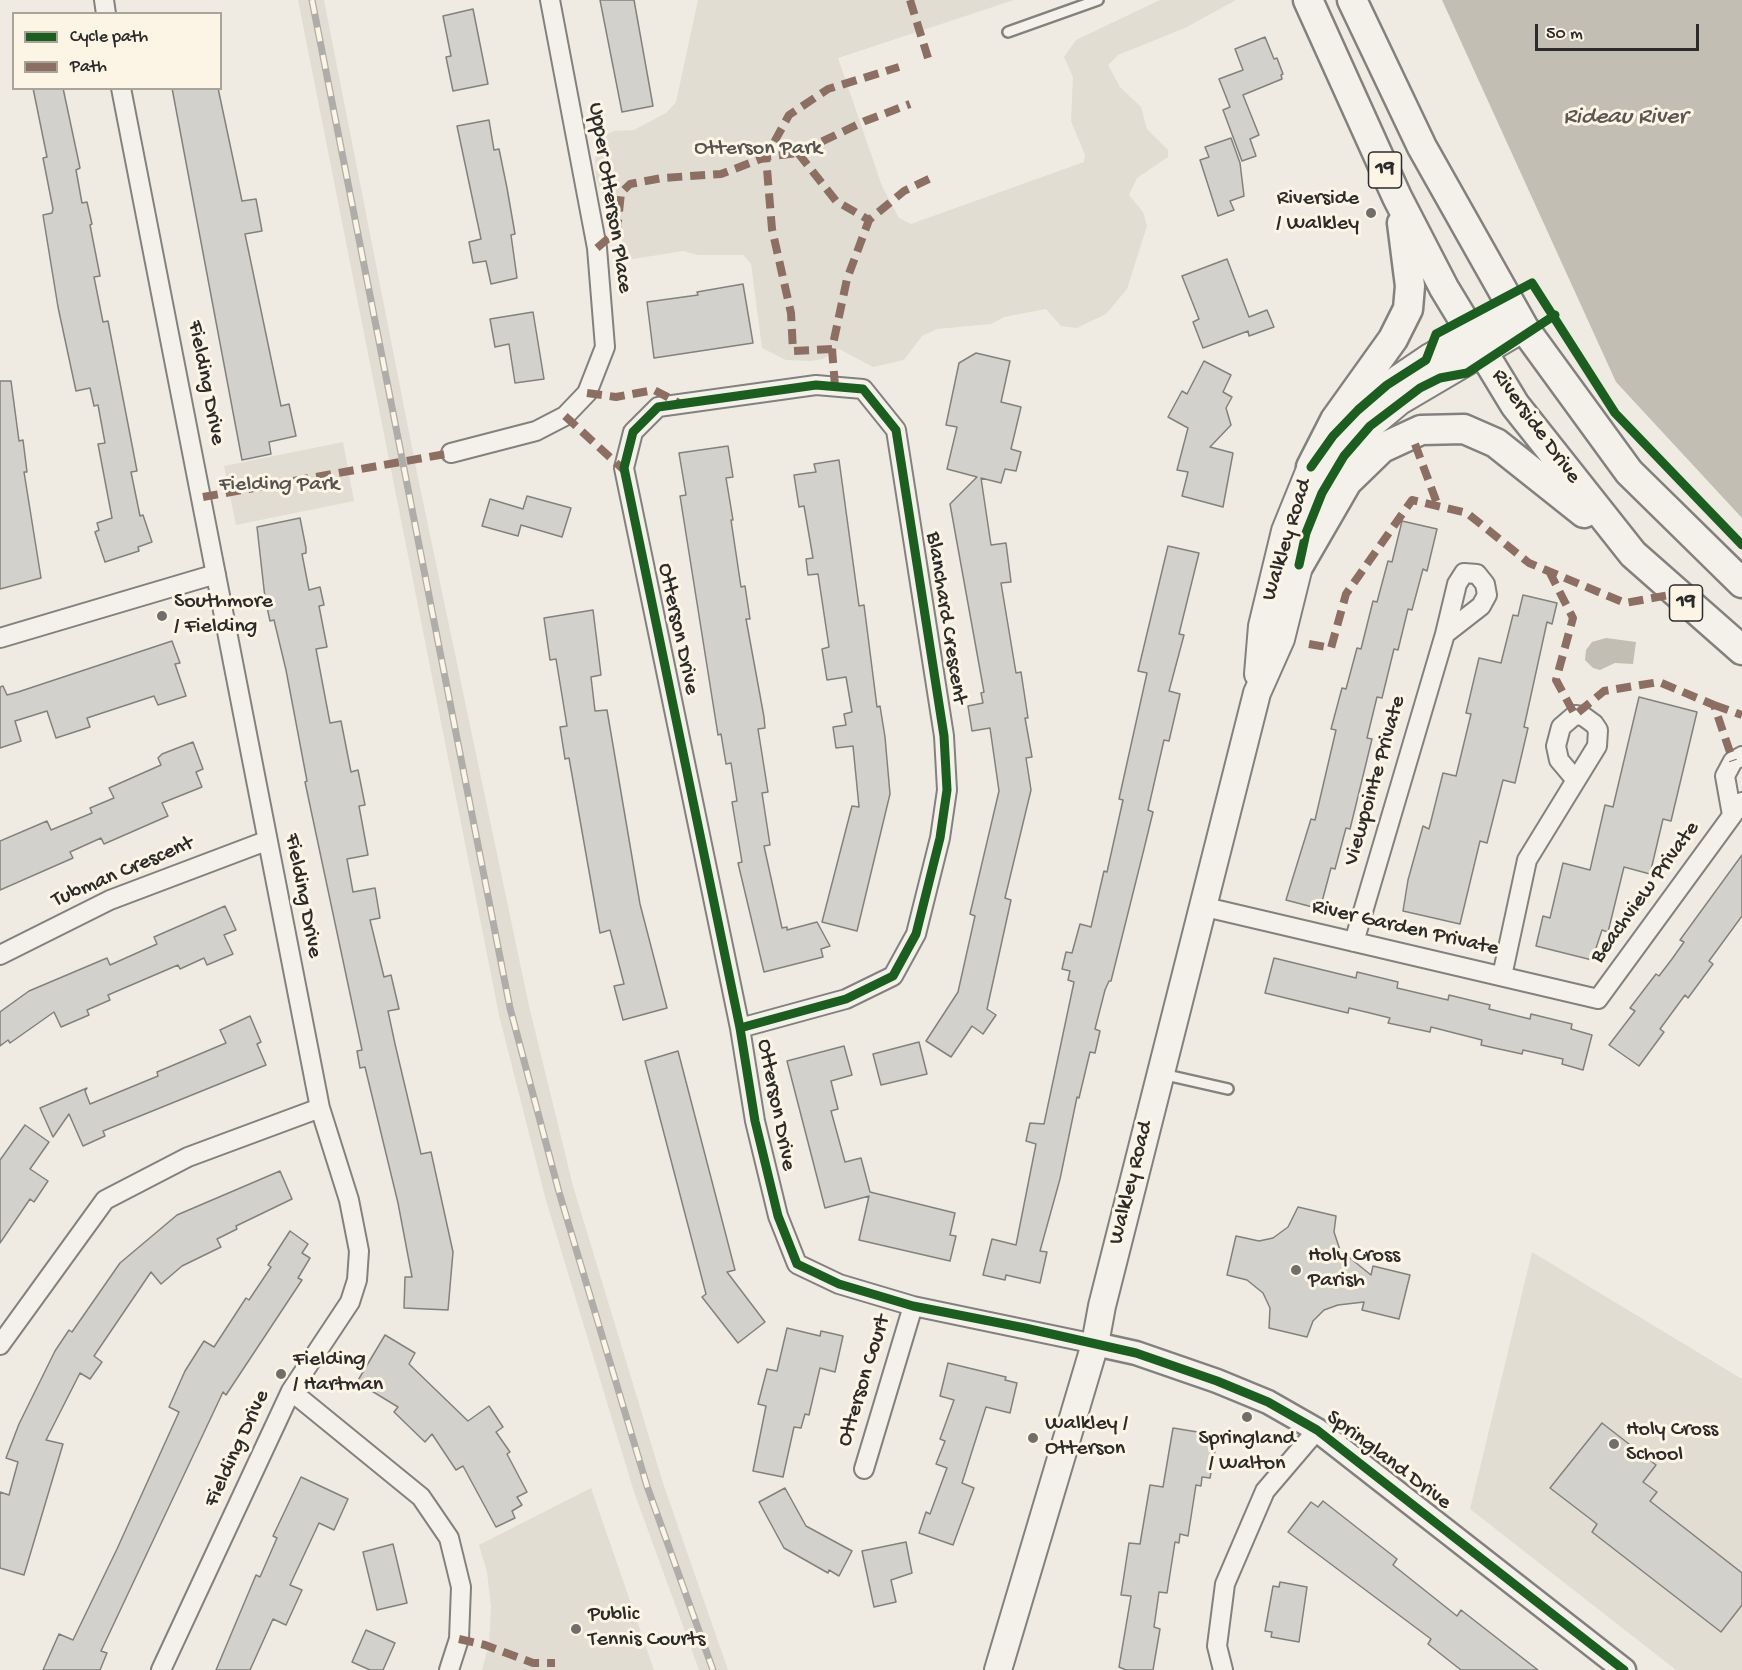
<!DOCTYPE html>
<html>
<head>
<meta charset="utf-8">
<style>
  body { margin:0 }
  #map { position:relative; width:1742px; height:1670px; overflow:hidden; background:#efebe3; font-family:"Gochi Hand",sans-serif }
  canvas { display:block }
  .legend { position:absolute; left:12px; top:12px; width:210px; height:78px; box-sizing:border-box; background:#fcf5e5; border:2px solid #a8a49b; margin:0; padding:8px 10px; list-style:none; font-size:18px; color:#2b2b2b }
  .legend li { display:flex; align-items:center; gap:12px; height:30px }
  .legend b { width:30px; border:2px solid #a8a49b }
  .scale { position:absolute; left:1535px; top:24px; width:164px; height:27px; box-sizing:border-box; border:3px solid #2b2b2b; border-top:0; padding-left:8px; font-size:18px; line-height:21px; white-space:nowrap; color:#2b2b2b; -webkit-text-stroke:4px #fcf5e5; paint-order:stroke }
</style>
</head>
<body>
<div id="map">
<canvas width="1742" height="1670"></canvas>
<ul class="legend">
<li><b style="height:8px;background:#1b5e20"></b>Cycle path</li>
<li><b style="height:8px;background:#8d6e63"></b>Path</li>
</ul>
<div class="scale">50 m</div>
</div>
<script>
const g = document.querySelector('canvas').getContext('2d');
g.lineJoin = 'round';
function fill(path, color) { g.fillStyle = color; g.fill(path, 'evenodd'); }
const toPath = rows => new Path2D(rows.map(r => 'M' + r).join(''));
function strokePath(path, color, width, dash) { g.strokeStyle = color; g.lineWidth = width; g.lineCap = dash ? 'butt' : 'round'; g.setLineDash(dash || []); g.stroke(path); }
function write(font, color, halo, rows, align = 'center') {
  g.font = font + ' "Gochi Hand",sans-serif'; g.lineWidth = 6; g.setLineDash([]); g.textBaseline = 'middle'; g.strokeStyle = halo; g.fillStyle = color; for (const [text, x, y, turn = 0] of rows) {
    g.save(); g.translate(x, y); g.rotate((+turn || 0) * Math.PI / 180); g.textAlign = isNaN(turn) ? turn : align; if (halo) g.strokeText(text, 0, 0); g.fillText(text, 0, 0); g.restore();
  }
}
const built = toPath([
  [298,0,324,0,417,473,529,1006,573,1186,663,1483,728,1670,699,1670,634,1492,545,1197,499,1015],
  [1532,1252,1742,1379,1742,1670,1676,1670,1470,1509]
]);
const green = toPath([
  [698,0,1014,0,838,58,882,186,899,218,911,224,1084,162,1085,155,1071,121,1073,77,1064,57,1076,40,1160,0,1236,0,1185,28,1118,55,1108,65,1120,87,1141,107,1147,129,1168,150,1168,157,1137,178,1129,195,1143,212,1147,226,1127,289,1106,314,1077,328,1061,326,1046,309,1004,317,991,324,937,329,922,336,904,360,873,367,839,349,823,359,810,361,786,360,762,348,751,264,743,255,698,255,683,251,627,260,625,248,596,178,595,155,603,136,614,131,634,130,666,113,676,102],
  [343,442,354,501,236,525,224,466],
  [1630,1399,1742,1485,1742,1566,1658,1501,1664,1493,1650,1483,1664,1463,1611,1423],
  [591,1488,654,1670,482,1670,489,1644,491,1608,487,1572,479,1545],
  [1742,1616,1742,1644,1728,1634]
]);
const water = toPath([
  [1442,0,1742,0,1742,518,1616,382],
  [1606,638,1636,642,1633,664,1615,663,1600,670,1593,668,1585,660,1586,650,1592,642]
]);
const building = toPath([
  [600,0,634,0,653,106,622,112,600,0],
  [473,9,488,84,453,91,446,57,451,56,443,16,473,9],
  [1265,37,1274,59,1277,58,1283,74,1281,75,1282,79,1243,95,1259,135,1250,139,1256,156,1242,161,1223,110,1230,107,1219,79,1243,70,1235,49,1265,37],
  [33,88,63,88,80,168,76,170,82,203,87,202,92,224,90,225,100,276,94,277,103,322,108,321,133,450,137,471,131,472,140,516,143,515,152,542,138,547,139,551,105,562,95,532,99,530,97,523,112,518,98,444,105,443,98,405,94,406,90,388,76,391,58,307,43,215,52,213,53,209,43,158,47,157,33,88],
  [172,88,218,88,242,201,256,199,262,231,245,234,281,406,289,404,296,436,269,442,271,454,242,460,172,88],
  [489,120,494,150,499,149,507,188,515,234,511,235,517,278,491,284,486,261,473,263,469,242,481,239,457,126,489,120],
  [1231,138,1240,163,1244,196,1230,201,1234,210,1218,216,1200,160,1209,157,1205,147,1231,138],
  [1227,259,1249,317,1267,310,1274,327,1249,336,1248,331,1203,348,1193,322,1199,319,1182,276,1227,259],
  [743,284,753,343,654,358,647,302,698,295,697,292,743,284],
  [533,312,544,379,515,383,509,344,495,347,490,319,533,312],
  [976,353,1010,361,1001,402,1021,407,1011,449,1021,452,1016,471,1005,469,1001,483,981,478,991,545,1006,543,1011,582,1001,583,1016,673,1021,672,1028,718,1025,718,1032,757,1026,758,1031,790,1005,898,1011,900,987,1009,996,1015,983,1034,972,1026,951,1057,926,1041,958,992,975,916,970,914,999,791,990,728,972,731,968,706,983,703,981,693,984,692,950,504,977,477,947,469,957,427,946,425,959,363,976,353],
  [1204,361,1231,375,1223,392,1232,397,1226,408,1231,425,1210,447,1233,453,1223,507,1182,496,1188,472,1177,470,1188,428,1168,417,1182,391,1187,394,1204,361],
  [0,381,11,381,19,441,23,440,27,472,24,472,41,578,0,589,0,381],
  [728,446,733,477,726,478,733,520,731,520,741,587,745,586,750,619,746,619,764,717,765,728,758,729,768,792,762,793,770,845,764,846,782,928,787,927,787,930,817,922,830,946,821,949,823,957,764,972,738,863,742,862,732,802,737,801,731,763,726,764,721,734,718,735,680,496,686,495,679,453,728,446],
  [839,460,859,606,864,605,877,707,880,706,885,737,890,794,857,931,822,922,852,806,859,807,853,746,836,748,833,727,846,725,844,714,852,712,846,677,827,680,822,649,829,647,818,574,808,575,806,559,813,558,804,506,799,507,794,475,816,472,814,464,839,460],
  [527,496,571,508,562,537,521,525,518,536,482,526,490,499,523,509,527,496],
  [300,518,306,548,306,553,302,554,309,590,320,587,324,605,319,606,327,647,316,649,330,723,341,721,351,772,358,770,365,805,359,806,368,855,347,859,353,892,375,888,380,918,370,920,384,977,391,975,399,1009,388,1011,395,1044,421,1154,431,1152,453,1252,448,1310,404,1308,405,1277,412,1277,398,1203,365,1067,360,1068,357,1051,362,1050,305,782,307,781,286,670,274,620,270,621,265,598,257,527,300,518],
  [1402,521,1437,529,1427,571,1423,569,1412,610,1408,609,1398,650,1394,649,1382,698,1377,697,1367,738,1372,739,1350,829,1346,828,1335,869,1331,868,1320,909,1286,900,1311,819,1315,820,1336,730,1331,729,1342,688,1346,689,1357,648,1361,649,1373,601,1377,602,1388,561,1392,562,1402,521],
  [1168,546,1199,553,1179,634,1184,635,1169,691,1180,694,1169,741,1164,740,1148,810,1153,812,1144,849,1111,981,1109,981,1105,990,1095,1029,1100,1031,1095,1053,1090,1052,1079,1098,1077,1097,1060,1179,1040,1251,1047,1252,1040,1283,1006,1275,1005,1280,983,1275,992,1239,1016,1245,1036,1144,1026,1141,1030,1123,1044,1124,1074,982,1068,980,1070,971,1062,969,1066,952,1072,953,1080,924,1091,927,1104,871,1107,872,1123,800,1119,799,1147,673,1138,671,1168,546],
  [1523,595,1557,603,1552,624,1547,622,1524,727,1528,728,1515,783,1503,780,1487,843,1480,841,1460,924,1403,911,1408,880,1423,826,1429,829,1443,773,1456,776,1471,714,1466,713,1479,658,1501,663,1513,615,1518,616,1523,595],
  [593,610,601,675,591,677,595,711,607,710,640,904,667,1008,623,1020,614,986,624,984,610,930,600,933,569,758,565,759,560,727,567,726,556,659,550,660,544,618,593,610],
  [172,641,180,663,175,664,186,696,158,705,154,696,87,718,90,727,56,738,47,711,15,721,21,741,0,748,0,687,3,686,7,695,18,692,172,641],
  [1639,697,1697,712,1671,821,1663,819,1650,874,1624,867,1608,932,1602,930,1592,960,1536,946,1543,916,1550,918,1563,863,1590,870,1605,805,1613,807,1639,697],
  [193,742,203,769,196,772,202,787,162,803,168,816,104,844,101,838,70,852,73,858,0,890,0,841,47,821,51,830,92,813,90,808,114,798,109,788,161,765,158,758,162,754,193,742],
  [1742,855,1742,916,1709,961,1713,964,1688,998,1685,995,1660,1029,1664,1032,1639,1066,1609,1045,1635,1011,1630,1008,1656,974,1659,976,1672,959,1684,942,1680,940,1742,855],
  [225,906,236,930,224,935,233,954,207,965,204,958,180,969,178,965,108,995,110,1000,87,1010,89,1015,61,1027,54,1012,10,1043,8,1040,0,1046,0,1012,29,991,107,958,110,965,157,944,154,937,225,906],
  [1274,958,1356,978,1357,972,1398,982,1397,988,1448,1000,1449,995,1490,1005,1489,1009,1530,1019,1531,1014,1572,1024,1571,1029,1592,1035,1583,1070,1562,1064,1563,1059,1523,1050,1522,1054,1481,1045,1482,1040,1431,1027,1430,1032,1388,1023,1390,1018,1370,1013,1349,1008,1348,1013,1265,993,1274,958],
  [250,1016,261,1042,257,1044,266,1065,103,1131,105,1136,83,1146,69,1114,53,1137,40,1108,87,1088,85,1091,90,1104,158,1076,157,1072,226,1043,220,1030,250,1016],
  [919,1042,927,1074,881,1085,873,1054,919,1042],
  [844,1046,852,1075,831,1081,838,1109,831,1111,845,1162,861,1158,870,1192,955,1213,950,1235,956,1236,950,1261,859,1240,869,1196,825,1208,787,1061,844,1046],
  [678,1051,735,1270,727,1272,765,1322,738,1343,702,1297,706,1294,645,1061,678,1051],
  [25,1125,49,1142,30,1169,48,1181,34,1202,30,1199,0,1243,0,1160,25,1125],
  [280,1171,292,1199,236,1226,237,1229,217,1239,221,1247,182,1266,161,1284,151,1272,94,1356,102,1362,90,1379,80,1373,46,1440,63,1444,24,1575,0,1568,0,1492,9,1495,18,1462,6,1458,19,1424,55,1351,69,1330,72,1332,120,1263,177,1215,280,1171],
  [1298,1207,1336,1216,1334,1232,1340,1250,1371,1275,1373,1266,1410,1275,1399,1319,1362,1310,1364,1302,1338,1305,1324,1310,1313,1321,1307,1337,1269,1328,1270,1308,1263,1293,1247,1280,1227,1275,1236,1236,1259,1241,1273,1238,1288,1227,1298,1207],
  [290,1231,308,1244,302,1253,310,1258,298,1278,302,1280,226,1395,223,1392,101,1651,107,1653,100,1670,43,1670,59,1634,73,1640,117,1549,179,1412,169,1407,185,1371,204,1341,214,1347,246,1298,249,1300,271,1267,268,1265,290,1231],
  [787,1328,820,1336,821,1331,843,1336,835,1372,820,1368,809,1415,805,1414,801,1428,794,1427,783,1477,753,1471,766,1406,758,1404,767,1369,777,1371,787,1328],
  [385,1335,415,1353,409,1364,468,1421,489,1406,503,1427,496,1432,510,1452,507,1454,527,1492,517,1497,522,1505,512,1511,515,1518,496,1527,463,1466,456,1470,432,1434,425,1442,394,1412,398,1407,357,1382,385,1335],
  [948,1363,1006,1377,1005,1380,1017,1383,1010,1413,986,1407,962,1483,974,1488,953,1545,919,1533,926,1512,930,1514,947,1468,936,1464,945,1441,940,1439,954,1400,940,1396,948,1363],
  [1602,1423,1656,1465,1643,1482,1657,1492,1650,1501,1742,1573,1742,1605,1721,1632,1592,1532,1597,1524,1550,1488,1602,1423],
  [1173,1428,1210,1434,1208,1443,1216,1445,1210,1478,1202,1477,1201,1486,1196,1485,1188,1536,1180,1534,1179,1543,1175,1542,1167,1593,1159,1592,1154,1627,1160,1629,1153,1670,1126,1670,1119,1667,1131,1596,1121,1595,1129,1543,1140,1544,1150,1485,1163,1487,1173,1428],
  [301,1477,348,1499,334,1530,319,1523,290,1585,302,1590,286,1625,273,1619,250,1670,216,1670,256,1575,260,1577,277,1538,273,1536,301,1477],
  [785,1488,806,1526,852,1551,839,1576,829,1570,828,1573,784,1548,759,1502,785,1488],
  [1323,1501,1397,1559,1393,1565,1457,1616,1461,1610,1538,1670,1461,1670,1428,1644,1431,1639,1288,1532,1311,1502,1318,1507,1323,1501],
  [906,1542,912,1573,891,1580,896,1602,874,1607,862,1551,906,1542],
  [393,1544,407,1603,377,1610,363,1552,393,1544],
  [1280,1582,1307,1587,1299,1642,1271,1637,1272,1632,1265,1631,1273,1586,1279,1587,1280,1582],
  [366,1630,395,1643,383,1670,370,1670,352,1662,366,1630]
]);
const service = toPath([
  [1008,32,1098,0],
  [1162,1074,1228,1089]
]);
const minor = toPath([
  [104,0,106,14],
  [121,88,320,1108,349,1200,359,1251,357,1280,350,1302,291,1391,161,1670],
  [451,453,536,431,565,416,587,393,605,347,597,248,550,0],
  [0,638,216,574],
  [1732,815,1725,776,1733,761,1742,756],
  [1201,906,1598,999,1742,802],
  [1354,942,1445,634,1481,606,1487,595,1485,584,1477,574,1464,573,1457,584,1445,634],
  [0,955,110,900,266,841],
  [1502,976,1527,860,1597,746,1598,730,1594,724,1583,716,1575,715,1561,727,1556,746,1559,760,1575,779],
  [740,1028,846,999,893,976,916,934,940,838,947,790,944,736,896,430,863,389,816,385,658,407,633,432,624,468,740,1028,755,1121,778,1216,797,1264,839,1284,913,1306,1095,1344],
  [0,1345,105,1200,188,1157,320,1108],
  [291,1391,421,1497,449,1538,461,1587,459,1639,449,1670],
  [864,1469,913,1306],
  [1223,1670,1217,1646,1225,1584,1265,1491,1317,1430]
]);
const tertiary = toPath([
  [1095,1344,1136,1353,1217,1381,1268,1402,1317,1430,1624,1670]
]);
const secondary = toPath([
  [1258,674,1262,626,1285,531,1311,467,1344,424,1374,395,1430,357,1513,310],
  [998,1670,1095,1344,1102,1306,1257,693,1281,639,1310,522,1332,476,1370,426,1400,401,1524,328]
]);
const primary = toPath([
  [1308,0,1397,197,1444,288,1515,405,1633,554,1742,650],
  [1352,0,1422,147,1524,328,1629,472,1742,583],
  [1311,467,1335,420,1393,339,1408,309,1410,286,1402,223],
  [1299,565,1347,482,1382,448,1421,430,1464,429,1496,443,1584,513]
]);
const rail = toPath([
  [312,0,510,1008,559,1192,647,1486,713,1670]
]);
const quiet = toPath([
  [910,0,928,58],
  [798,153,836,201,869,220],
  [597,248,617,231,621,193,630,184,662,178,721,174,766,157,798,153,865,121,910,104],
  [832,349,793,351,791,313,772,229,766,157,789,115,828,89,899,67],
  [835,386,832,349,847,279,869,220,904,191,933,177],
  [587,393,616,397,654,390,679,403],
  [565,416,625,471],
  [1415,444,1438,506],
  [203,497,451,453],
  [1549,571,1573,618,1556,680,1575,715,1604,691,1659,682,1714,705,1733,761],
  [1309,644,1331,648,1346,594,1412,500,1467,513,1529,563,1625,603,1675,594],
  [1714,705,1742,715],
  [459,1639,485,1645,533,1663,555,1663]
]);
const cycleway = toPath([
  [1311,467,1333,436,1358,410,1387,385,1426,360,1436,334,1532,283,1615,413,1742,545],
  [1299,565,1306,533,1322,493,1344,456,1370,426,1420,388,1440,378,1467,373,1555,315],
  [740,1028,846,999,893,976,916,934,940,838,947,790,944,736,896,430,863,389,816,385,658,407,633,432,624,468,740,1028,755,1121,778,1216,797,1264,839,1284,913,1306,1025,1328,1136,1353,1217,1381,1268,1402,1317,1430,1624,1670]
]);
const markers = [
  [1371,213,6,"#706e6b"],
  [162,616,6,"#706e6b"],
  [1296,1270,6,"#706e6b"],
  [281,1374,6,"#706e6b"],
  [1247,1417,6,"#706e6b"],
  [1033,1438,6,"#706e6b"],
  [1614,1444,6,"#706e6b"],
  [576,1629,6,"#706e6b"]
];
const shields = [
  [1385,170,33],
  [1686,603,33]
];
const shieldNames = [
  ["19",1385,170],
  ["19",1686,603]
];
const parkNames = [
  ["Otterson Park",758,150],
  ["Fielding Park",279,486]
];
const streetNames = [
  ["Upper Otterson Place",609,198,81],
  ["Fielding Drive",205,383,79],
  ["Riverside Drive",1535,427,54],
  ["Walkley Road",1288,540,-73],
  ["Blanchard Crescent",945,618,81],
  ["Otterson Drive",677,629,78],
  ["Viewpointe Private",1376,781,-74],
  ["Tubman Crescent",123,873,-23],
  ["Beachview Private",1646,893,-54],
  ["Fielding Drive",302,896,79],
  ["River Garden Private",1405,929,13],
  ["Otterson Drive",775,1105,79],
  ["Walkley Road",1132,1183,-76],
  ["Otterson Court",865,1381,-73],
  ["Fielding Drive",238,1449,-65],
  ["Springland Drive",1388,1461,37]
];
const poiNames = [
  ["Riverside",1359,200,"right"],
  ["/ Walkley",1359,225,"right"],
  ["Southmore",174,603],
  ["/ Fielding",174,628],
  ["Holy Cross",1308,1257],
  ["Parish",1308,1282],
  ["Fielding",293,1361],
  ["/ Hartman",293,1386],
  ["Walkley /",1045,1425],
  ["Otterson",1045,1450],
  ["Holy Cross",1626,1431],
  ["School",1626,1456],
  ["Springland",1247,1440,"center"],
  ["/ Walton",1247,1465,"center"],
  ["Public",588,1616],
  ["Tennis Courts",588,1641]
];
const waterNames = [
  ["Rideau River",1625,118]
];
fill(built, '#e2ddd2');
fill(green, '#e1ddd2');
fill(water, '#c2beb4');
fill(building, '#d3d1cb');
strokePath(building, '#83817e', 1.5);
strokePath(service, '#83817e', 14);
strokePath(minor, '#83817e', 22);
strokePath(tertiary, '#83817e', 27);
strokePath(secondary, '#83817e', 30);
strokePath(primary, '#83817e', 33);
strokePath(service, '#f4f1eb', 9);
strokePath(minor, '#f4f1eb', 18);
strokePath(tertiary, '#f4f1eb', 22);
strokePath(secondary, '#f4f1eb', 26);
strokePath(primary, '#f4f1eb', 28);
strokePath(rail, '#afada9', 7);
strokePath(rail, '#fcf5e5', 4.5, [14]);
strokePath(quiet, '#8d6e63', 8, [15, 8]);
strokePath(cycleway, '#1b5e20', 9);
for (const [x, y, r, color] of markers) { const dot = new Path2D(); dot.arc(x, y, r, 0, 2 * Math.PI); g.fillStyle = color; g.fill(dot); strokePath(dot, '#fcf5e5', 2); }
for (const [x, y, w] of shields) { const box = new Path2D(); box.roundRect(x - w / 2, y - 18, w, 36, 4.5); g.fillStyle = '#fcf5e5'; g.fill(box); strokePath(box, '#2b2b2b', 1.5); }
write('bold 21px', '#2b2b2b', null, shieldNames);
write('22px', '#565451', '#fcf5e5', parkNames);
write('22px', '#2b2b2b', '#fcf5e5', streetNames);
write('22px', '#2b2b2b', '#fcf5e5', poiNames, 'left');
write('italic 24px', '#595754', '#fcf5e5', waterNames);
</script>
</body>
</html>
